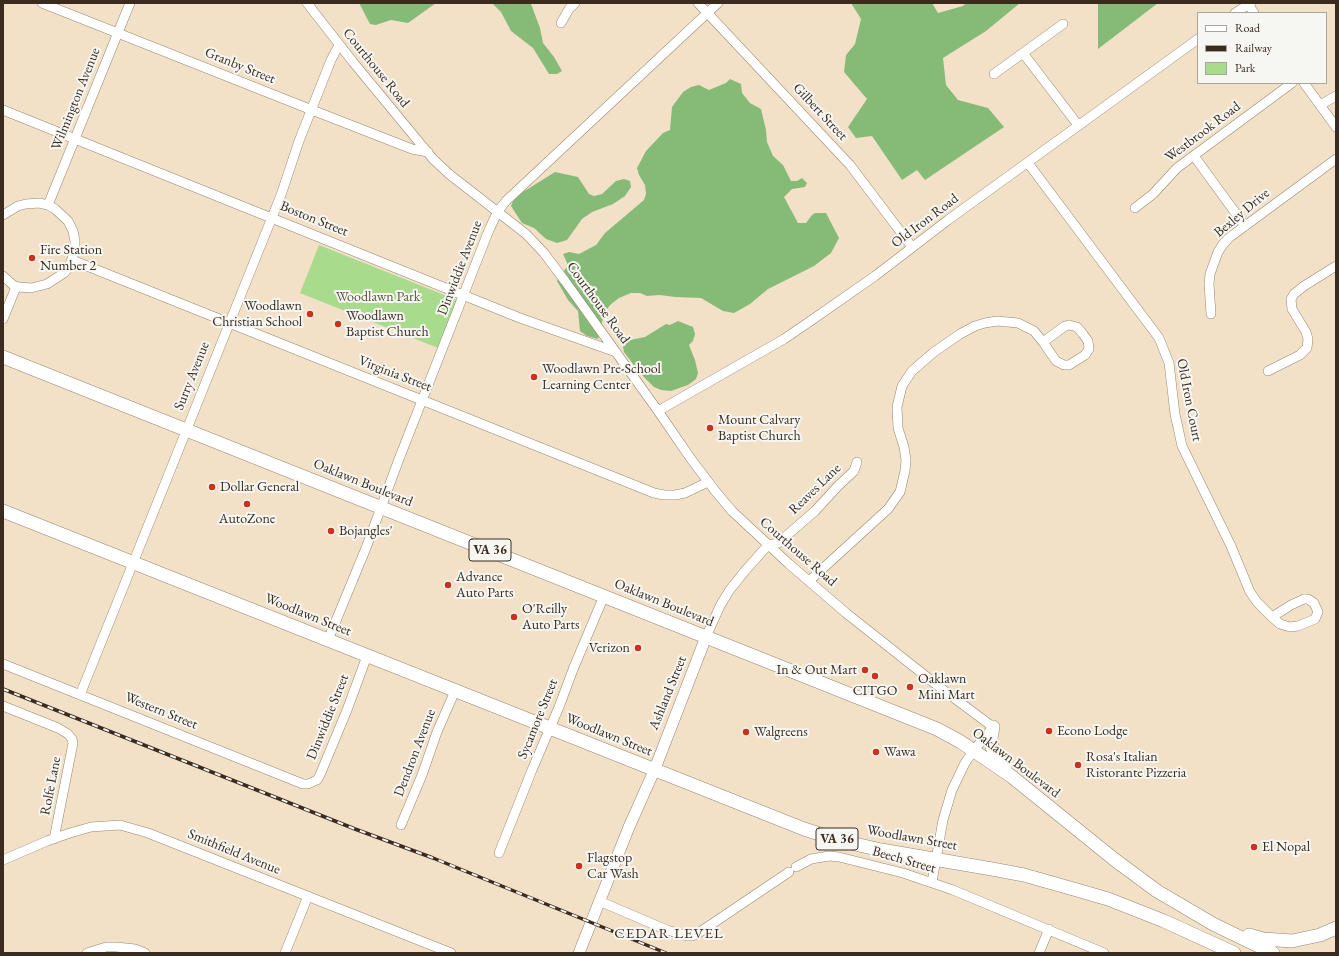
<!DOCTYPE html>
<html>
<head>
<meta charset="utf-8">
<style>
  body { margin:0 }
  #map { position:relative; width:1339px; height:956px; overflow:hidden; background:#f2e1c7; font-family:"EB Garamond",serif }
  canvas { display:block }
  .frame { position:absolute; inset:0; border:4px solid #3b2a1e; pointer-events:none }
  .legend { position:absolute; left:1197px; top:12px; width:130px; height:72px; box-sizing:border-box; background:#f6f6f2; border:1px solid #aba49d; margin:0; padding:5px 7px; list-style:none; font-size:12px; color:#3b2a1e }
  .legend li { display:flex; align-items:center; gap:8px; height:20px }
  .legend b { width:20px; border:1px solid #aba49d }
</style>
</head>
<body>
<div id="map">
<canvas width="1339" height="956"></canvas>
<div class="frame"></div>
<ul class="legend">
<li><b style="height:5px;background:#fff"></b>Road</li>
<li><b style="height:5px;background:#3b2a1e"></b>Railway</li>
<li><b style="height:11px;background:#a8db8b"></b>Park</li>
</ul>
</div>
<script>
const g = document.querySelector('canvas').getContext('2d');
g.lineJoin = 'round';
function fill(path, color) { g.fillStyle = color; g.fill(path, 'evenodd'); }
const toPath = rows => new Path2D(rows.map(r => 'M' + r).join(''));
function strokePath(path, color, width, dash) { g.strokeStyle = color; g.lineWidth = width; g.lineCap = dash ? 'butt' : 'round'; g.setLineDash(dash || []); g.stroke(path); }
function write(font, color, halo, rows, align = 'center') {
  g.font = font + ' "EB Garamond",serif'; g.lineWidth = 4; g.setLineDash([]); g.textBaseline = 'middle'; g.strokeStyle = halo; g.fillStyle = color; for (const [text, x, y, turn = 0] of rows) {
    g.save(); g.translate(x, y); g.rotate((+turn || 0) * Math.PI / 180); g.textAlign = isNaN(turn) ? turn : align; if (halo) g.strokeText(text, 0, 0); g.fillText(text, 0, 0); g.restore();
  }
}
const green = toPath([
  [319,245,457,300,438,348,300,293]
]);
const forest = toPath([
  [359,3,436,3,408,23,391,20,376,25,370,24],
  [492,3,532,3,531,4,540,28,543,43,554,57,562,71,557,74,549,74,533,48,511,31,501,12],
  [851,3,932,3,938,13,963,6,966,3,1020,3,986,31,943,58,946,85,958,100,988,108,1004,127,925,180,917,170,902,180,872,136,856,138,848,127,867,99,844,72,846,55,855,44,861,19],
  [1098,3,1158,3,1098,49],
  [730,79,741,84,742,93,750,103,761,109,766,130,767,142,773,156,783,165,791,181,797,181,802,178,807,183,805,187,792,189,784,197,798,223,806,223,812,215,815,213,826,213,839,238,831,253,814,266,768,289,750,304,734,313,723,311,701,298,675,297,660,295,647,296,640,293,631,293,619,298,610,305,604,314,598,339,587,336,580,331,578,311,568,300,557,281,568,265,563,254,569,252,579,254,596,245,605,233,644,200,646,194,645,185,639,175,637,168,646,151,663,133,670,130,672,107,683,92,691,87,699,85,709,90,726,83],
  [555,172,578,177,589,194,594,196,602,194,616,181,624,179,630,181,631,187,625,196,613,204,592,212,582,219,567,240,557,243,546,239,534,228,522,223,511,206,515,197],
  [678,321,693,327,695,334,693,341,689,345,695,360,698,373,696,379,688,385,671,391,661,390,654,387,639,372,624,352,623,347,626,342,630,340,645,337,666,324,670,325]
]);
const minor = toPath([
  [42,3,312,110,412,149,428,152],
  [307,3,353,62,433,159,449,174,526,234,544,253,565,281,658,411,691,459,716,492,732,511,789,564,846,613,942,689,993,727,974,750,965,763,952,790,943,820,932,882],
  [698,3,850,165,912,247],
  [1248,4,1254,13],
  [1235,13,1251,3],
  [561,23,569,9,575,3],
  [1023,53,1078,125],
  [994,74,1063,24],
  [1304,83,1336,127],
  [1320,105,1336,96],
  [3,110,520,318,616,352],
  [1194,156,1245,226],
  [1028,163,1159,338,1169,363,1175,414,1182,446,1231,546,1250,592,1257,602,1272,617],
  [48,205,130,3],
  [1135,208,1153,194,1177,168,1292,83],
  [3,215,18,206,26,204,39,203,48,205,55,209,68,221,73,231,75,241,75,250,69,267,64,273,47,284,31,288,19,287,13,285,3,276],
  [72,260,654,493,664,495,675,495,685,493,708,482],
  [1211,314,1209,284,1210,274,1218,252,1223,244,1230,237,1336,159],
  [3,319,16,287],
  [1069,325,1077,327,1083,334,1088,341,1089,349,1085,355,1069,365,1064,365,1056,361,1043,342,1065,326,1069,325],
  [1268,371,1300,355,1307,348,1308,339,1306,332,1292,309,1291,299,1294,294,1304,286,1336,266],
  [658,411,784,339,809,322,875,276,948,220,1198,39],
  [809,581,888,509,900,492,905,471,906,460,904,447,898,428,897,407,902,386,912,371,934,352,960,334,975,326,985,323,997,321,1018,323,1034,331,1043,342],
  [1304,599,1308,599,1314,603,1318,612,1315,619,1298,626,1290,627,1280,624,1272,617,1291,605,1304,599],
  [706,637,720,606,729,591,744,572,768,545,778,543,815,511,838,486,854,471,857,462],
  [328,640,366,548,399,459,489,230,498,211,506,201,718,3],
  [3,664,303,784,308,784,317,780,320,775,347,710,367,656],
  [80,695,281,195,299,141,331,60,339,45],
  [3,706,58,728,68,734,72,739,73,743,54,839],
  [401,825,422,775,437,732,455,691],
  [499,853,532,770,559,707,574,667,604,596],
  [3,860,47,841,70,833,91,827,120,825,148,833,451,953],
  [796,867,811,859,829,856,839,857,903,873,953,890,1104,953],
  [599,901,667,930,687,936,692,936,697,934,789,872],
  [87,953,106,947,116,947,135,949,145,953],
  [285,953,308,896],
  [1039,953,1049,929]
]);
const major = toPath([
  [579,953,629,827,654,771,706,637]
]);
const highway = toPath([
  [3,357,937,729,961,742,1011,776,1115,860,1157,891,1213,924,1273,953],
  [3,511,804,829,842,841,881,850,992,869,1024,875,1077,890,1108,899,1164,921,1234,953],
  [993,727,991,738,992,747,1005,768],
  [1249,935,1263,939,1292,941,1320,935,1336,928]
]);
const rail = toPath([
  [3,689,355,829,433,858,666,953]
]);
const markers = [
  [32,258,4,"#c8321e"],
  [310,314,4,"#c8321e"],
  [338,324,4,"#c8321e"],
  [534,377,4,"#c8321e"],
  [710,428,4,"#c8321e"],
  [212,487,4,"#c8321e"],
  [247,504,4,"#c8321e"],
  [331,531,4,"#c8321e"],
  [448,585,4,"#c8321e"],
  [514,617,4,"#c8321e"],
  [638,648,4,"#c8321e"],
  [865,670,4,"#c8321e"],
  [875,676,4,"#c8321e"],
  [910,687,4,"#c8321e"],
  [1049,731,4,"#c8321e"],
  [746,732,4,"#c8321e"],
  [876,752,4,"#c8321e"],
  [1078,765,4,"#c8321e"],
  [1254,847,4,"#c8321e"],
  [579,866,4,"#c8321e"]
];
const shields = [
  [490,550,42],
  [837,839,42]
];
const shieldNames = [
  ["VA 36",490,550],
  ["VA 36",837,839]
];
const streetNames = [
  ["Granby Street",240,66,22],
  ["Courthouse Road",376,68,51],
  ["Wilmington Avenue",76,99,-68],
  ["Gilbert Street",820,112,47],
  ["Westbrook Road",1203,132,-37],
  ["Bexley Drive",1242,213,-40],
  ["Boston Street",314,219,22],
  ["Old Iron Road",925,221,-37],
  ["Dinwiddie Avenue",460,268,-69],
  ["Courthouse Road",598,303,54],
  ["Virginia Street",395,374,21],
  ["Surry Avenue",192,376,-68],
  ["Old Iron Court",1189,400,79],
  ["Oaklawn Boulevard",363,483,22],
  ["Reaves Lane",815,489,-44],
  ["Courthouse Road",798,552,41],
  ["Oaklawn Boulevard",664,603,22],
  ["Woodlawn Street",308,615,22],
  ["Ashland Street",668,693,-68],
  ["Western Street",161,711,22],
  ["Dinwiddie Street",328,717,-68],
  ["Sycamore Street",538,719,-68],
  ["Woodlawn Street",609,735,22],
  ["Dendron Avenue",415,753,-69],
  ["Oaklawn Boulevard",1016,763,37],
  ["Rolfe Lane",51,786,-79],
  ["Woodlawn Street",912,838,10],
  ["Smithfield Avenue",234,852,22],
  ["Beech Street",904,860,16]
];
const poiNames = [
  ["Fire Station",40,250],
  ["Number 2",40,266],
  ["Woodlawn",302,306,"right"],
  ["Christian School",302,322,"right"],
  ["Woodlawn",346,316],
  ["Baptist Church",346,332],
  ["Woodlawn Pre-School",542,369],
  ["Learning Center",542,385],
  ["Mount Calvary",718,420],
  ["Baptist Church",718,436],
  ["Dollar General",220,487],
  ["AutoZone",247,519,"center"],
  ["Bojangles'",339,531],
  ["Advance",456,577],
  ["Auto Parts",456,593],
  ["O'Reilly",522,609],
  ["Auto Parts",522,625],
  ["Verizon",630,648,"right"],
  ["In & Out Mart",857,670,"right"],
  ["Oaklawn",918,679],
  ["Mini Mart",918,695],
  ["CITGO",875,691,"center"],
  ["Econo Lodge",1057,731],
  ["Walgreens",754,732],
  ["Wawa",884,752],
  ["Rosa's Italian",1086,757],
  ["Ristorante Pizzeria",1086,773],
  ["El Nopal",1262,847],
  ["Flagstop",587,858],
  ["Car Wash",587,874]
];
const parkNames = [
  ["Woodlawn Park",378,297]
];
const neighbourhoodNames = [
  ["CEDAR LEVEL",669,934]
];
fill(green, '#a8db8b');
fill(forest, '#86bb77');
strokePath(minor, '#968672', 10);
strokePath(major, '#968672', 12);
strokePath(highway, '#968672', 14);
strokePath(minor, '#fff', 9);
strokePath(major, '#fff', 11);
strokePath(highway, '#fff', 13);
strokePath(rail, '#3b2a1e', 3.5);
strokePath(rail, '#f6f6f2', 2, [6]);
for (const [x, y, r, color] of markers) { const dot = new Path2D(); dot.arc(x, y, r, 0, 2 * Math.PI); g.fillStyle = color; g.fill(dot); strokePath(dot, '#f6f6f2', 1.5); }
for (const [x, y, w] of shields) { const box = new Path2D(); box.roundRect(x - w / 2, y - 11, w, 22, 3); g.fillStyle = '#f6f6f2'; g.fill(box); strokePath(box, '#3b2a1e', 1); }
write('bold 13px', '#3b2a1e', null, shieldNames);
write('14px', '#3b2a1e', '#f6f6f2', streetNames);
write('14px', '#3b2a1e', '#f6f6f2', poiNames, 'left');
write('14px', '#565639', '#f6f6f2', parkNames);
g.letterSpacing = '1px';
write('15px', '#3b2a1e', '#f6f6f2', neighbourhoodNames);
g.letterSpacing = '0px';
</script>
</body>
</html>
